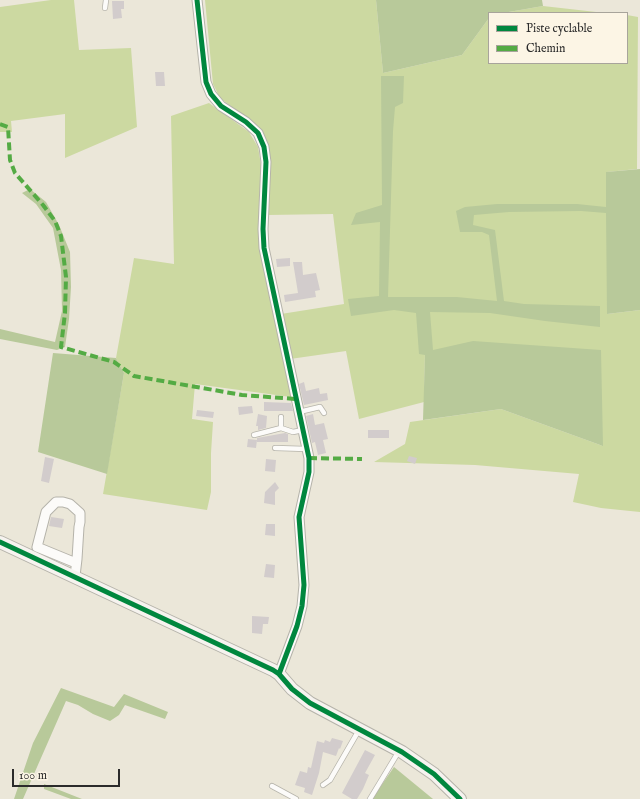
<!DOCTYPE html>
<html>
<head>
<meta charset="utf-8">
<style>
  body { margin:0 }
  #map { position:relative; width:640px; height:799px; overflow:hidden; background:#ebe7d9; font-family:"IM FELL English",serif }
  canvas { display:block }
  .legend { position:absolute; left:488px; top:12px; width:140px; height:52px; box-sizing:border-box; background:#fcf5e5; border:1px solid #a8a49b; margin:0; padding:5px 7px; list-style:none; font-size:12px; color:#2b2b2b }
  .legend li { display:flex; align-items:center; gap:8px; height:20px }
  .legend b { width:20px; border:1px solid #a8a49b }
  .scale { position:absolute; left:12px; top:769px; width:108px; height:18px; box-sizing:border-box; border:2px solid #2b2b2b; border-top:0; padding-left:5px; font-size:12px; line-height:14px; white-space:nowrap; color:#2b2b2b; -webkit-text-stroke:3px #fcf5e5; paint-order:stroke }
</style>
</head>
<body>
<div id="map">
<canvas width="640" height="799"></canvas>
<ul class="legend">
<li><b style="height:5px;background:#00873e"></b>Piste cyclable</li>
<li><b style="height:5px;background:#54ab44"></b>Chemin</li>
</ul>
<div class="scale">100 m</div>
</div>
<script>
const g = document.querySelector('canvas').getContext('2d');
g.lineJoin = 'round';
function fill(path, color) { g.fillStyle = color; g.fill(path, 'evenodd'); }
const toPath = rows => new Path2D(rows.map(r => 'M' + r).join(''));
function strokePath(path, color, width, dash) { g.strokeStyle = color; g.lineWidth = width; g.lineCap = dash ? 'butt' : 'round'; g.setLineDash(dash || []); g.stroke(path); }
const green = toPath([
  [51,0,74,0,79,50,131,48,137,127,65,158,65,114,11,121,12,132,0,132,0,7],
  [205,0,376,0,383,73,462,55,489,18,489,63,627,63,627,15,638,17,637,169,607,172,607,314,640,310,640,512,601,508,573,502,579,474,475,465,374,462,405,444,410,422,501,409,603,446,425,352,424,402,359,419,346,351,290,359,281,314,344,304,333,214,267,215,270,155,268,145,258,126,220,98,213,84],
  [543,6,605,13,503,13],
  [209,103,249,132,258,147,261,165,261,258,291,397,195,384,192,419,213,422,211,453,211,492,207,510,103,494,124,373,116,358,134,258,174,264,171,116]
]);
const forest = toPath([
  [376,0,542,0,543,6,503,13,489,13,489,18,462,55,383,73],
  [381,76,404,76,403,103,395,107,393,131,388,297,457,297,497,301,489,235,482,232,460,232,456,211,465,207,497,204,577,204,606,207,606,172,640,169,640,310,607,314,606,213,581,211,509,212,474,215,473,225,495,230,504,301,524,304,600,306,600,327,545,321,490,313,430,312,433,350,473,341,601,350,603,446,501,409,423,420,425,355,419,354,416,313,394,310,351,316,348,299,379,296,380,222,351,225,356,213,382,205],
  [30,189,46,202,59,225,70,252,71,287,69,319,65,347,57,350,0,339,0,329,55,342,62,311,61,270,53,228,36,204,22,193],
  [53,353,116,358,124,373,107,474,38,452],
  [61,688,114,707,124,694,168,712,165,719,125,705,119,715,110,721,93,714,78,705,66,701,23,799,14,799,33,743],
  [394,767,433,799,372,799],
  [44,784,82,799,71,799,44,789]
]);
const building = toPath([
  [112,1,124,1,124,9,121,9,122,18,113,19],
  [155,72,164,72,165,86,156,86],
  [290,258,290,266,277,267,276,259],
  [293,262,302,262,303,275,316,273,320,290,315,291,316,297,285,302,284,295,298,293],
  [304,382,306,391,319,388,320,394,327,393,328,400,304,405,299,384],
  [264,402,291,403,293,411,264,411],
  [252,406,253,413,239,415,238,407],
  [197,410,214,412,213,418,196,416],
  [258,414,267,416,266,428,258,430,258,426,256,426],
  [313,414,315,425,324,423,328,439,323,440,326,453,318,455,315,442,312,443,306,416],
  [368,430,389,430,389,438,368,438],
  [285,433,288,434,288,442,257,442,257,438],
  [248,439,257,440,256,448,247,447],
  [409,456,417,458,415,464,407,461],
  [45,457,54,459,49,483,41,481],
  [266,459,276,460,275,472,265,471],
  [275,482,279,488,275,492,275,505,264,503,265,492],
  [51,517,64,519,62,528,49,526],
  [266,524,275,524,275,536,265,535],
  [266,564,275,565,274,578,264,577],
  [252,616,269,617,268,624,263,624,262,634,252,633],
  [332,738,343,741,340,749,339,748,336,756,323,752,319,773,312,795,304,792,305,788,295,785,300,771,307,773,308,767,311,768,317,741,324,743,325,740,330,742],
  [365,750,375,755,365,773,369,775,363,789,357,799,352,799,342,793]
]);
const lane = toPath([
  [105,8,106,0],
  [299,412,320,407,324,413],
  [281,417,281,428],
  [254,435,281,428,293,432,303,430],
  [275,448,307,449],
  [323,785,330,780,359,730],
  [272,786,296,799],
  [370,799,399,751]
]);
const street = toPath([
  [197,0,206,82,211,94,221,106,246,122,258,133,264,147,266,162,263,229,264,248,309,458,309,472,299,517,304,585,302,606,297,626,279,674],
  [75,576,77,559,79,527,80,522,80,513,70,504,63,502,56,502,46,512,37,547,76,563]
]);
const secondary = toPath([
  [0,542,273,670,279,674,292,689,310,703,402,752,434,774,460,799]
]);
const quiet = toPath([
  [0,124,8,127,10,160,15,173,43,205,55,221,61,236,66,277,65,313,61,347,114,362,134,376,242,395,296,399],
  [309,458,362,459]
]);
const cycleway = toPath([
  [197,0,206,82,211,94,221,106,246,122,258,133,264,147,266,162,263,229,264,248,309,458,309,472,299,517,304,585,302,606,297,626,279,674],
  [0,542,273,670,279,674,292,689,310,703,402,752,434,774,460,799]
]);
fill(green, '#ccd9a1');
fill(forest, '#b8c99a');
fill(building, '#d2cccc');
strokePath(lane, '#b5b3aa', 6);
strokePath(street, '#b5b3aa', 11);
strokePath(secondary, '#b5b3aa', 14);
strokePath(lane, '#fcfbf9', 4.5);
strokePath(street, '#fcfbf9', 9);
strokePath(secondary, '#f6f3ef', 12);
strokePath(quiet, '#54ab44', 4, [8, 4]);
strokePath(cycleway, '#00873e', 5);
</script>
</body>
</html>
